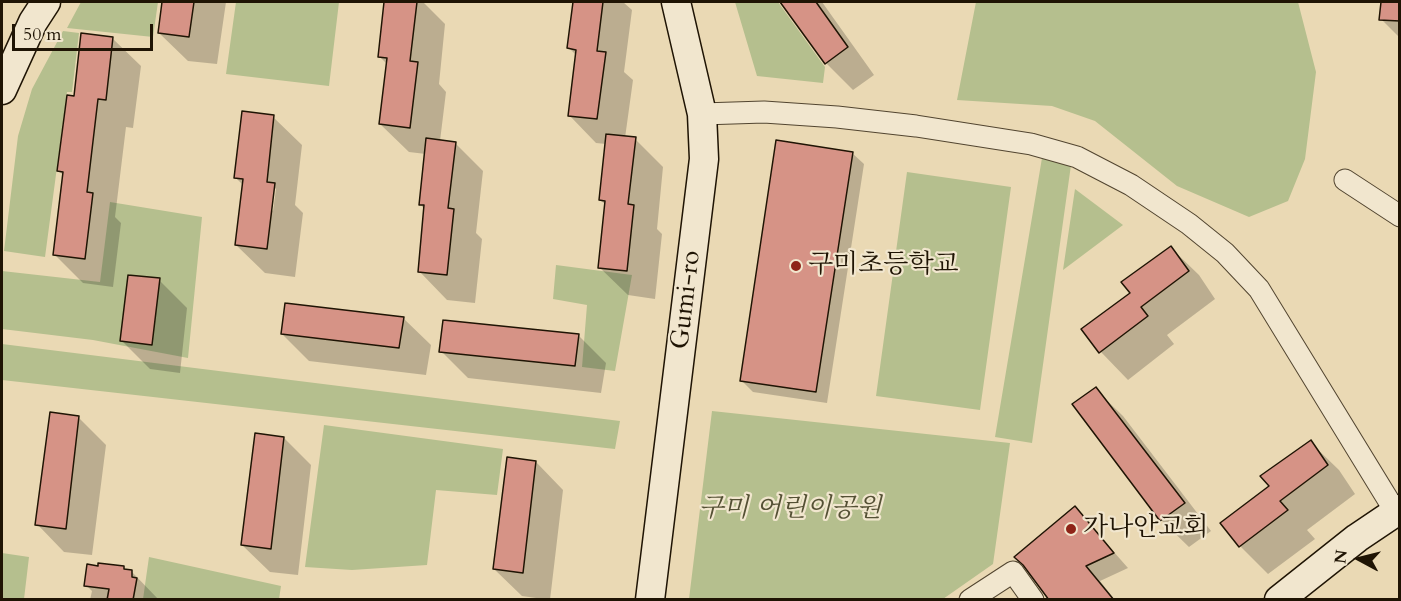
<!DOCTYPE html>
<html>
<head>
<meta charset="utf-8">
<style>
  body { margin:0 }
  #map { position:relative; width:1401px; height:601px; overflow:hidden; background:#ead9b4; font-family:Cardo,serif }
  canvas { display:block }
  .frame { position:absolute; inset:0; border:3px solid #1f1404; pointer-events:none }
  .north { position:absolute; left:1329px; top:529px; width:60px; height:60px; -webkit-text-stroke:4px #f1e6ce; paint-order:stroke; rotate:277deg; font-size:16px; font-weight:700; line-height:24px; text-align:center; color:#1f1404 }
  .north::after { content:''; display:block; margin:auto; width:21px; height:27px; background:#1f1404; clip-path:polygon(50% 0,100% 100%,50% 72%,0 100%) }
  .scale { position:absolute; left:12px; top:24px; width:141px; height:27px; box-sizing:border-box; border:3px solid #1f1404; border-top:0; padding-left:8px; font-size:18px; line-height:21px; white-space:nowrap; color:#1f1404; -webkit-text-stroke:4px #f1e6ce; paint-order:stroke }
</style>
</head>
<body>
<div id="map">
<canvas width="1401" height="601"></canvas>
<div class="frame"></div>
<div class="north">N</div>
<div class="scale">50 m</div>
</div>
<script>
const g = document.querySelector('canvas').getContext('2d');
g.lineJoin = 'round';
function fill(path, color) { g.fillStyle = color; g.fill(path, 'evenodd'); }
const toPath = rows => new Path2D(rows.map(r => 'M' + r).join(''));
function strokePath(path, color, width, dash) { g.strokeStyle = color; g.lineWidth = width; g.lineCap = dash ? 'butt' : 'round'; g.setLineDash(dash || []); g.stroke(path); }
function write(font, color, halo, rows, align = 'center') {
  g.font = font + ' Cardo,"Noto Serif KR",serif'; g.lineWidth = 4.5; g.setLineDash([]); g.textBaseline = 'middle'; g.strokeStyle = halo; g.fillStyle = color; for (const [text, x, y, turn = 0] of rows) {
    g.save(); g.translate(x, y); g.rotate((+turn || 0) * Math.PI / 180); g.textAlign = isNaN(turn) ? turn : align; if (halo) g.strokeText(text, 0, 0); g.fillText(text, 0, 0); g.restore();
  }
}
const green = toPath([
  [81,2,158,2,153,37,67,28],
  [236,2,339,2,329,86,226,74],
  [735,2,778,2,825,67,823,83,757,76],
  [976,2,1298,2,1316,72,1305,159,1288,201,1249,217,1177,186,1095,121,1052,106,957,100],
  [63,31,79,33,72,92,67,92,45,257,4,251,18,136,32,89],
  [1042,158,1071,165,1032,443,995,437],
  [907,172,1011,187,980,410,876,396],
  [1075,189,1123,225,1063,270],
  [110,202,202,217,188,358,93,340,2,329,2,271,100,282],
  [556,265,632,275,615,371,582,367,587,305,553,299],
  [2,344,620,421,615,449,2,380],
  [712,411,1010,443,993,564,943,599,689,599],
  [324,425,503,449,497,495,436,490,427,565,352,570,305,567],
  [2,553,29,557,24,599,2,599],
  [149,557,281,586,279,599,143,599]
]);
const shadow = toPath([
  [163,2,226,2,217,64,188,61,159,33],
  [386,2,423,2,445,24,439,84,446,92,440,141,455,143,483,171,476,233,482,239,475,303,447,300,419,271,425,210,420,204,426,154,409,152,380,124,388,65,379,56],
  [574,2,623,2,632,10,624,72,633,80,625,138,635,139,663,167,657,229,662,234,655,299,628,295,599,267,606,205,600,200,606,144,596,143,569,115,577,56,569,48],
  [782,2,822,2,874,75,853,90,826,63],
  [1383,2,1400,2,1400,38,1381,19],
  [112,38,141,66,133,128,126,127,115,217,121,223,113,287,83,283,55,255,64,176,59,171],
  [273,117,302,145,295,205,303,213,295,277,265,273,236,245,244,186,235,177],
  [273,186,276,189,273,211,270,208],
  [852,153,864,164,827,403,753,392,741,380],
  [1171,248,1199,275,1215,299,1167,335,1174,344,1128,380,1101,352,1083,329,1132,293],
  [159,280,187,308,180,373,150,369,122,341],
  [403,318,431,345,426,375,309,361,282,334],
  [579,336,606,363,601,393,468,378,441,351],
  [1095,389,1123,416,1211,531,1189,547,1161,520,1074,405],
  [79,418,106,445,92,555,64,552,37,524],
  [284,438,311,465,298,575,270,572,242,545],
  [1310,442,1339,470,1355,494,1307,530,1315,539,1268,574,1240,546,1271,487],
  [536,462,563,490,550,600,522,596,494,569],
  [1075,508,1128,568,1100,581,1115,600,1053,600],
  [124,568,132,572,159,600,90,600,92,591,86,585]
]);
const building = toPath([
  [162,2,194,2,189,37,158,33,162,2],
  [384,2,417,2,410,61,418,62,410,128,379,124,387,58,378,57,384,2],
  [573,2,603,2,597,51,606,52,597,119,568,116,576,50,567,48,573,2],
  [780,2,816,2,848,47,825,64,780,2],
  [1381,2,1400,2,1400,21,1379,20,1381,2],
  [81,33,113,37,106,100,98,99,87,192,93,193,85,259,53,255,63,172,57,171,67,95,74,96,81,33],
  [242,111,274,115,267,182,275,183,267,249,235,245,243,179,234,178,242,111],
  [606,134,636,137,628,204,634,205,627,271,598,268,605,201,599,200,606,134],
  [426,138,456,142,448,208,454,209,447,275,418,272,424,205,419,205,426,138],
  [776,140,853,152,816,392,740,381,776,140],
  [1171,246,1189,271,1141,307,1148,316,1099,353,1081,329,1130,293,1121,282,1171,246],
  [128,275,160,278,152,345,120,341,128,275],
  [285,303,404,317,399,348,281,334,285,303],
  [443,320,579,334,575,366,439,352,443,320],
  [1096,387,1185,503,1160,521,1072,404,1096,387],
  [50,412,79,416,66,529,35,525,50,412],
  [255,433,284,437,271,549,241,545,255,433],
  [1311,440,1328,465,1280,501,1288,510,1239,547,1220,523,1269,486,1260,476,1311,440],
  [507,457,536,461,523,573,493,569,507,457],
  [1075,506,1114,553,1086,566,1114,600,1049,600,1023,565,1014,557,1075,506],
  [98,563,124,566,124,569,132,570,132,577,137,578,133,600,107,600,109,589,84,586,87,564,98,566,98,563]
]);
const street = toPath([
  [702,114,764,112,837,117,916,126,1031,144,1077,157,1131,185,1189,224,1225,253,1259,289,1395,511],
  [1345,180,1400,216],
  [970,600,1013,572,1033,600]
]);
const secondary = toPath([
  [2,90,33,22,46,2],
  [650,600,704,159,702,114,676,2],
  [1279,600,1357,538,1400,509]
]);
const markers = [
  [796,266,6,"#8f2418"],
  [1071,529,6,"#8f2418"]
];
const poiNames = [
  ["구미초등학교",808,266],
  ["가나안교회",1083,529]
];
const streetNames = [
  ["Gumi-ro",687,300,-83]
];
const parkNames = [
  ["구미 어린이공원",790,510]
];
fill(green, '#b5bf8e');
fill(shadow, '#0003');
fill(building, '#d69386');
strokePath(building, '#1f1404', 1.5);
strokePath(street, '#524530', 23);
strokePath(secondary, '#1f1404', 31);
strokePath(street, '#f1e6ce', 21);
strokePath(secondary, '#f1e6ce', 28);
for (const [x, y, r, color] of markers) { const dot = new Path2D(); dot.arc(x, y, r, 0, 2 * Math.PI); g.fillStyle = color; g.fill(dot); strokePath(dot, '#f1e6ce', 2); }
write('26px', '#1f1404', '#f1e6ce', poiNames, 'left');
write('26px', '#1f1404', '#f1e6ce', streetNames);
write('italic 26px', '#545034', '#f1e6ce', parkNames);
</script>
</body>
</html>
